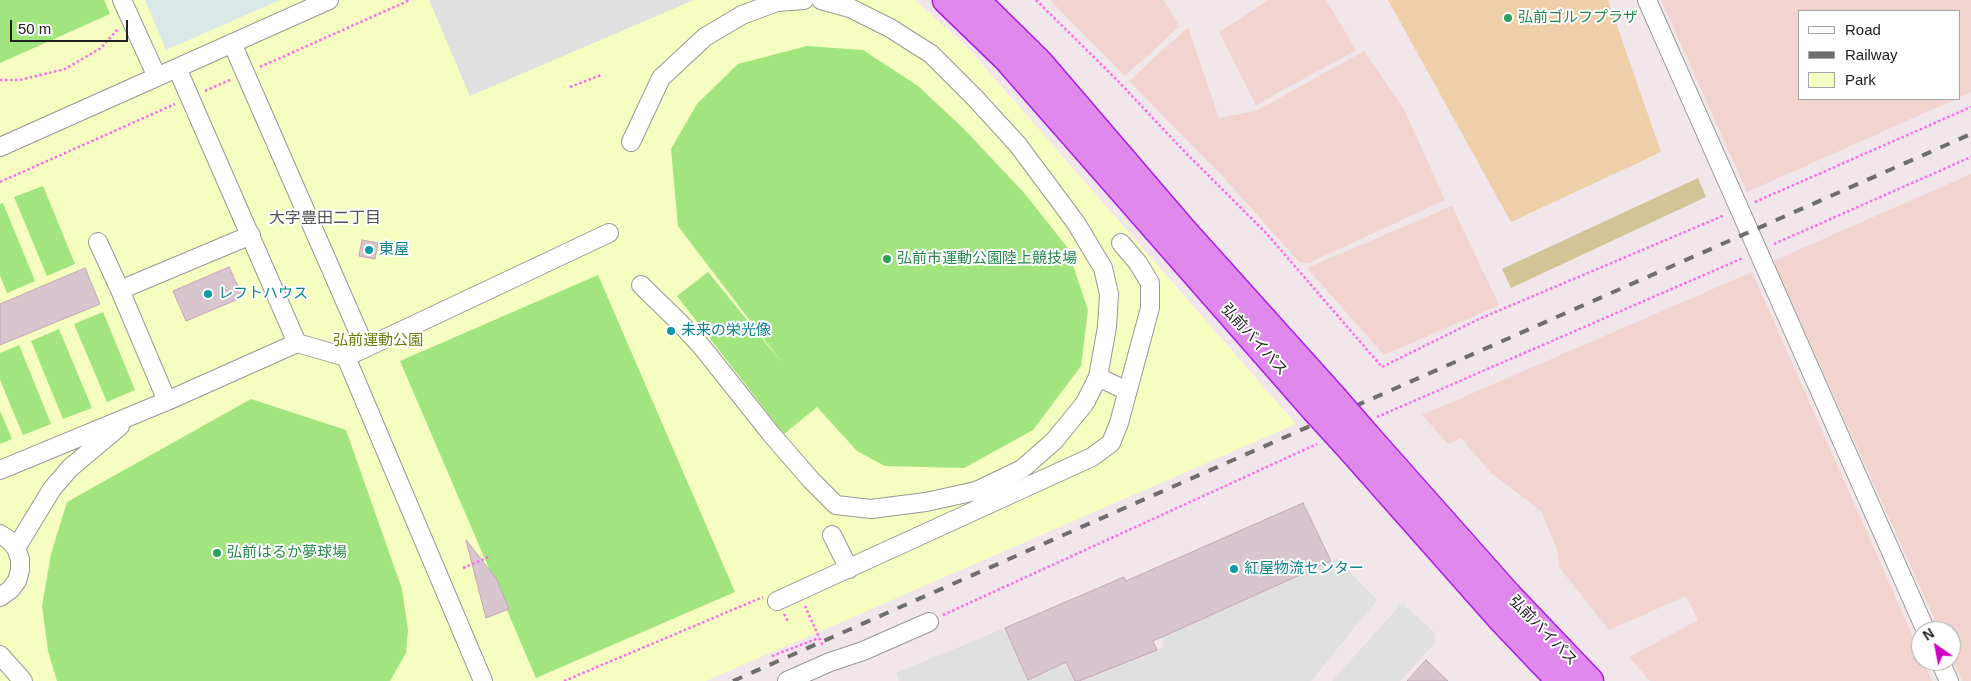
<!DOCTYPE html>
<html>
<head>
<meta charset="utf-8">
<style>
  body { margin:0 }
  #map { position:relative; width:1971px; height:681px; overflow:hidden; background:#f1e6e9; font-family:Arial,sans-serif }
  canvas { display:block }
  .legend { position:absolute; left:1798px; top:10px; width:162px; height:90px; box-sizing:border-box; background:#fff; border:1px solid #a6a6a6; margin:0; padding:6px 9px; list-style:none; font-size:15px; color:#202020 }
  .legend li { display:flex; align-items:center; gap:10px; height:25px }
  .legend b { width:25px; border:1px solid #a6a6a6 }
  .north { position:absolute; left:1911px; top:621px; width:50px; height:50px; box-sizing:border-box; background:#fff; border:1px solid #a6a6a6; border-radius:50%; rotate:327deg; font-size:14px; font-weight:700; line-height:20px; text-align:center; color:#202020 }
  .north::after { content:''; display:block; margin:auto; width:18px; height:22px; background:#d000c7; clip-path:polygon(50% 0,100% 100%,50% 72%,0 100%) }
  .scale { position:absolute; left:10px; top:20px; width:118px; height:22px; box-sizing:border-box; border:2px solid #202020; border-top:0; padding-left:6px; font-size:15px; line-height:18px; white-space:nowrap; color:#202020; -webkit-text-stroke:4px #fff; paint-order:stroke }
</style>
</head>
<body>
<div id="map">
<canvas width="1971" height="681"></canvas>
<ul class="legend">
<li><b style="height:6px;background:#fff"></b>Road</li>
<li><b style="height:6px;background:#6e6e6e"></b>Railway</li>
<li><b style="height:14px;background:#f6fdc1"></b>Park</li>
</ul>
<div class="north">N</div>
<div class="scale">50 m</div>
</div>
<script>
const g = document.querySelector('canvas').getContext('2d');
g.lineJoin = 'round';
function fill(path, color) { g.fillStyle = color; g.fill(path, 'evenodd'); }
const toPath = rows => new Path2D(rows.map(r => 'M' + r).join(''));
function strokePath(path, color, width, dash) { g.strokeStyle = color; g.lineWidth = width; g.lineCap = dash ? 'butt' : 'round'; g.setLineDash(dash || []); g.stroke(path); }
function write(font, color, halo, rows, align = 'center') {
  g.font = font + ' Arial,"Noto Sans JP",sans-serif'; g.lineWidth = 4; g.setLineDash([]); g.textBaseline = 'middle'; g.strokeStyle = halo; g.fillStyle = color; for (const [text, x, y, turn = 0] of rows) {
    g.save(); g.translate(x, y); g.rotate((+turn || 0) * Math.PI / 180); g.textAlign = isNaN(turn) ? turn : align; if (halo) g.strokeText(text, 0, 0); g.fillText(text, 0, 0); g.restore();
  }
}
const farmland = toPath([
  [1050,0,1162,0,1165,2,1180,26,1125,76],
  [1268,0,1326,0,1356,50,1256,105,1219,32],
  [1661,0,1971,0,1971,92,1960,97,1960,11,1800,11,1800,99,1956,99,1747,192],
  [1188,27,1219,118,1256,111,1364,51,1404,109,1445,200,1309,263,1299,262,1227,181,1129,81],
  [1971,174,1971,681,1962,681,1951,656,1951,631,1940,631,1773,261],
  [1452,206,1499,305,1384,355,1307,268],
  [1752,272,1921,655,1921,661,1923,661,1932,681,1650,681,1629,657,1698,620,1686,596,1609,630,1559,567,1557,549,1541,511,1492,474,1461,438,1448,444,1422,415]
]);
const grass = toPath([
  [1388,0,1608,0,1661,152,1511,222]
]);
const forest = toPath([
  [1698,178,1706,197,1511,288,1502,269]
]);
const park = toPath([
  [0,0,915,0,969,49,1296,424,706,681,0,681]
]);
const pitch = toPath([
  [0,0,104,0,110,14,0,63],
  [807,46,863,50,918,86,965,130,1025,194,1067,247,1088,310,1081,366,1033,430,964,468,885,466,857,451,817,407,784,434,677,296,708,272,783,364,678,226,671,149,697,104,738,64],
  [43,186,75,264,47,276,14,197],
  [3,203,35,281,7,293,0,276,0,204],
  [598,275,735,592,536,678,400,361],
  [103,312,135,390,107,402,74,324],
  [59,329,92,408,63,419,31,341],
  [19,345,51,424,23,435,0,380,0,353],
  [251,399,346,430,402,589,408,630,406,653,390,681,57,681,48,651,42,606,51,554,67,502],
  [0,411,12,439,0,444]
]);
const parking = toPath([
  [429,0,694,0,470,96],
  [1337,559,1377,600,1311,681,1079,681,1164,647,1162,636],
  [1402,603,1434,632,1436,642,1400,681,1332,681],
  [1005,628,1028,680,1066,662,1075,681,899,681,896,673]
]);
const plaza = toPath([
  [145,0,280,0,166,50]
]);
const building = toPath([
  [362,240,378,243,375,259,359,256,362,240],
  [229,267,243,297,186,321,173,291,229,267],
  [85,268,100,304,0,345,0,304,85,268],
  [1303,503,1331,561,1153,641,1157,650,1079,681,1075,681,1066,662,1028,680,1005,628,1124,577,1126,581,1303,503],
  [466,540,496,578,509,609,486,618,466,540],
  [1426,660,1448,681,1407,681,1426,660]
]);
const path = toPath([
  [1036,0,1116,79,1183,150,1267,234,1382,367,1479,319,1725,215],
  [260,67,410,0],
  [0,80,20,80,65,69,101,48,118,29],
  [570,87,601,75],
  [205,91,232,79],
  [0,182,175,104],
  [1755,202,1971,107],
  [1774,244,1971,157],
  [1377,417,1743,258],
  [463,568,491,556],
  [805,606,823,646],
  [784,614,788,621],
  [943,615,1317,444],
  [772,656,819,638],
  [564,681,763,597]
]);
const minor = toPath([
  [122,0,157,77],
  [1647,0,1926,631],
  [232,43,365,347],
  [177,68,297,343],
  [631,142,661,78,705,37,742,15,777,2,804,0],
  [0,147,329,0],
  [98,242,120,290,251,235],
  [641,285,680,323,702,347,772,435,811,480,836,505,871,509,926,502,976,491,1022,469,1054,441,1085,403,1098,377,1107,327,1109,294,1103,268,1076,223,1018,145,976,99,931,54,890,28,850,8,821,0],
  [120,290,167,401],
  [1098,377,1127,391],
  [0,470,167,401,297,343,346,357],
  [0,534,9,540,16,548,20,559,20,570,17,581,10,590,0,597],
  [832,535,849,569],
  [16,548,52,489,70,468,120,426],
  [777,601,1092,457,1111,443,1119,423,1150,308,1150,283,1138,263,1121,243],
  [0,655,23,681],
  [1940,661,1949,681],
  [483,681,346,357,609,233],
  [787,681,830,662,863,651,929,622]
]);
const highway = toPath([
  [946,0,1006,58,1314,409],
  [976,0,1039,62,1183,230,1334,398],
  [1367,436,1509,596,1590,681],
  [1346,444,1500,618,1560,681]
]);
const rail = toPath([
  [733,681,1971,134]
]);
const highwayBridge = toPath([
  [1334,398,1367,436],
  [1314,409,1346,444]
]);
const markers = [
  [1508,18,5,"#2e9e5b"],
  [369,250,5,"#0f9aa8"],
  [887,259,5,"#2e9e5b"],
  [208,294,5,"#0f9aa8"],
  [671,331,5,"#0f9aa8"],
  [217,553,5,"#2e9e5b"],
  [1234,569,5,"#0f9aa8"]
];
const leisureNames = [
  ["弘前ゴルフプラザ",1518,18],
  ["弘前市運動公園陸上競技場",897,259],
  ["弘前はるか夢球場",227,553]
];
const cultureNames = [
  ["東屋",379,250],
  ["レフトハウス",218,294],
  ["未来の栄光像",681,331],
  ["紅屋物流センター",1244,569]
];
const streetNames = [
  ["弘前バイパス",1254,340,48],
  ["弘前バイパス",1543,631,46]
];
const parkNames = [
  ["弘前運動公園",378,341]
];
const neighbourhoodNames = [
  ["大字豊田二丁目",325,219]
];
fill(farmland, '#f1d4d0');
fill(grass, '#eecfa9');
fill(forest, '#d3c498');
fill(park, '#f6fdc1');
fill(pitch, '#a2e57f');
fill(parking, '#e0e0e0');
fill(plaza, '#dae7e7');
fill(building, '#d8c6cf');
strokePath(building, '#c4a7b6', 1);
strokePath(minor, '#979797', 20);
strokePath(highway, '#aa1be7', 29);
strokePath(path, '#ff69e9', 2.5, [2.5, 2.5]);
strokePath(minor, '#fff', 18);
strokePath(highway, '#df89ed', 26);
strokePath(rail, '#6e6e6e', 4, [10, 10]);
strokePath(highwayBridge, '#aa1be7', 29, []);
strokePath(highwayBridge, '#df89ed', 26);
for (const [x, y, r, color] of markers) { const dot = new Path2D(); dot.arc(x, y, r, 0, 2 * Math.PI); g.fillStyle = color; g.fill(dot); strokePath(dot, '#fff', 2); }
write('15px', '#27864d', '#fff', leisureNames, 'left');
write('15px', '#0d838f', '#fff', cultureNames, 'left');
write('15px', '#202020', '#fff', streetNames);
write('15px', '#6d7c05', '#fff', parkNames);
write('16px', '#535353', '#fff', neighbourhoodNames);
</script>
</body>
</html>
